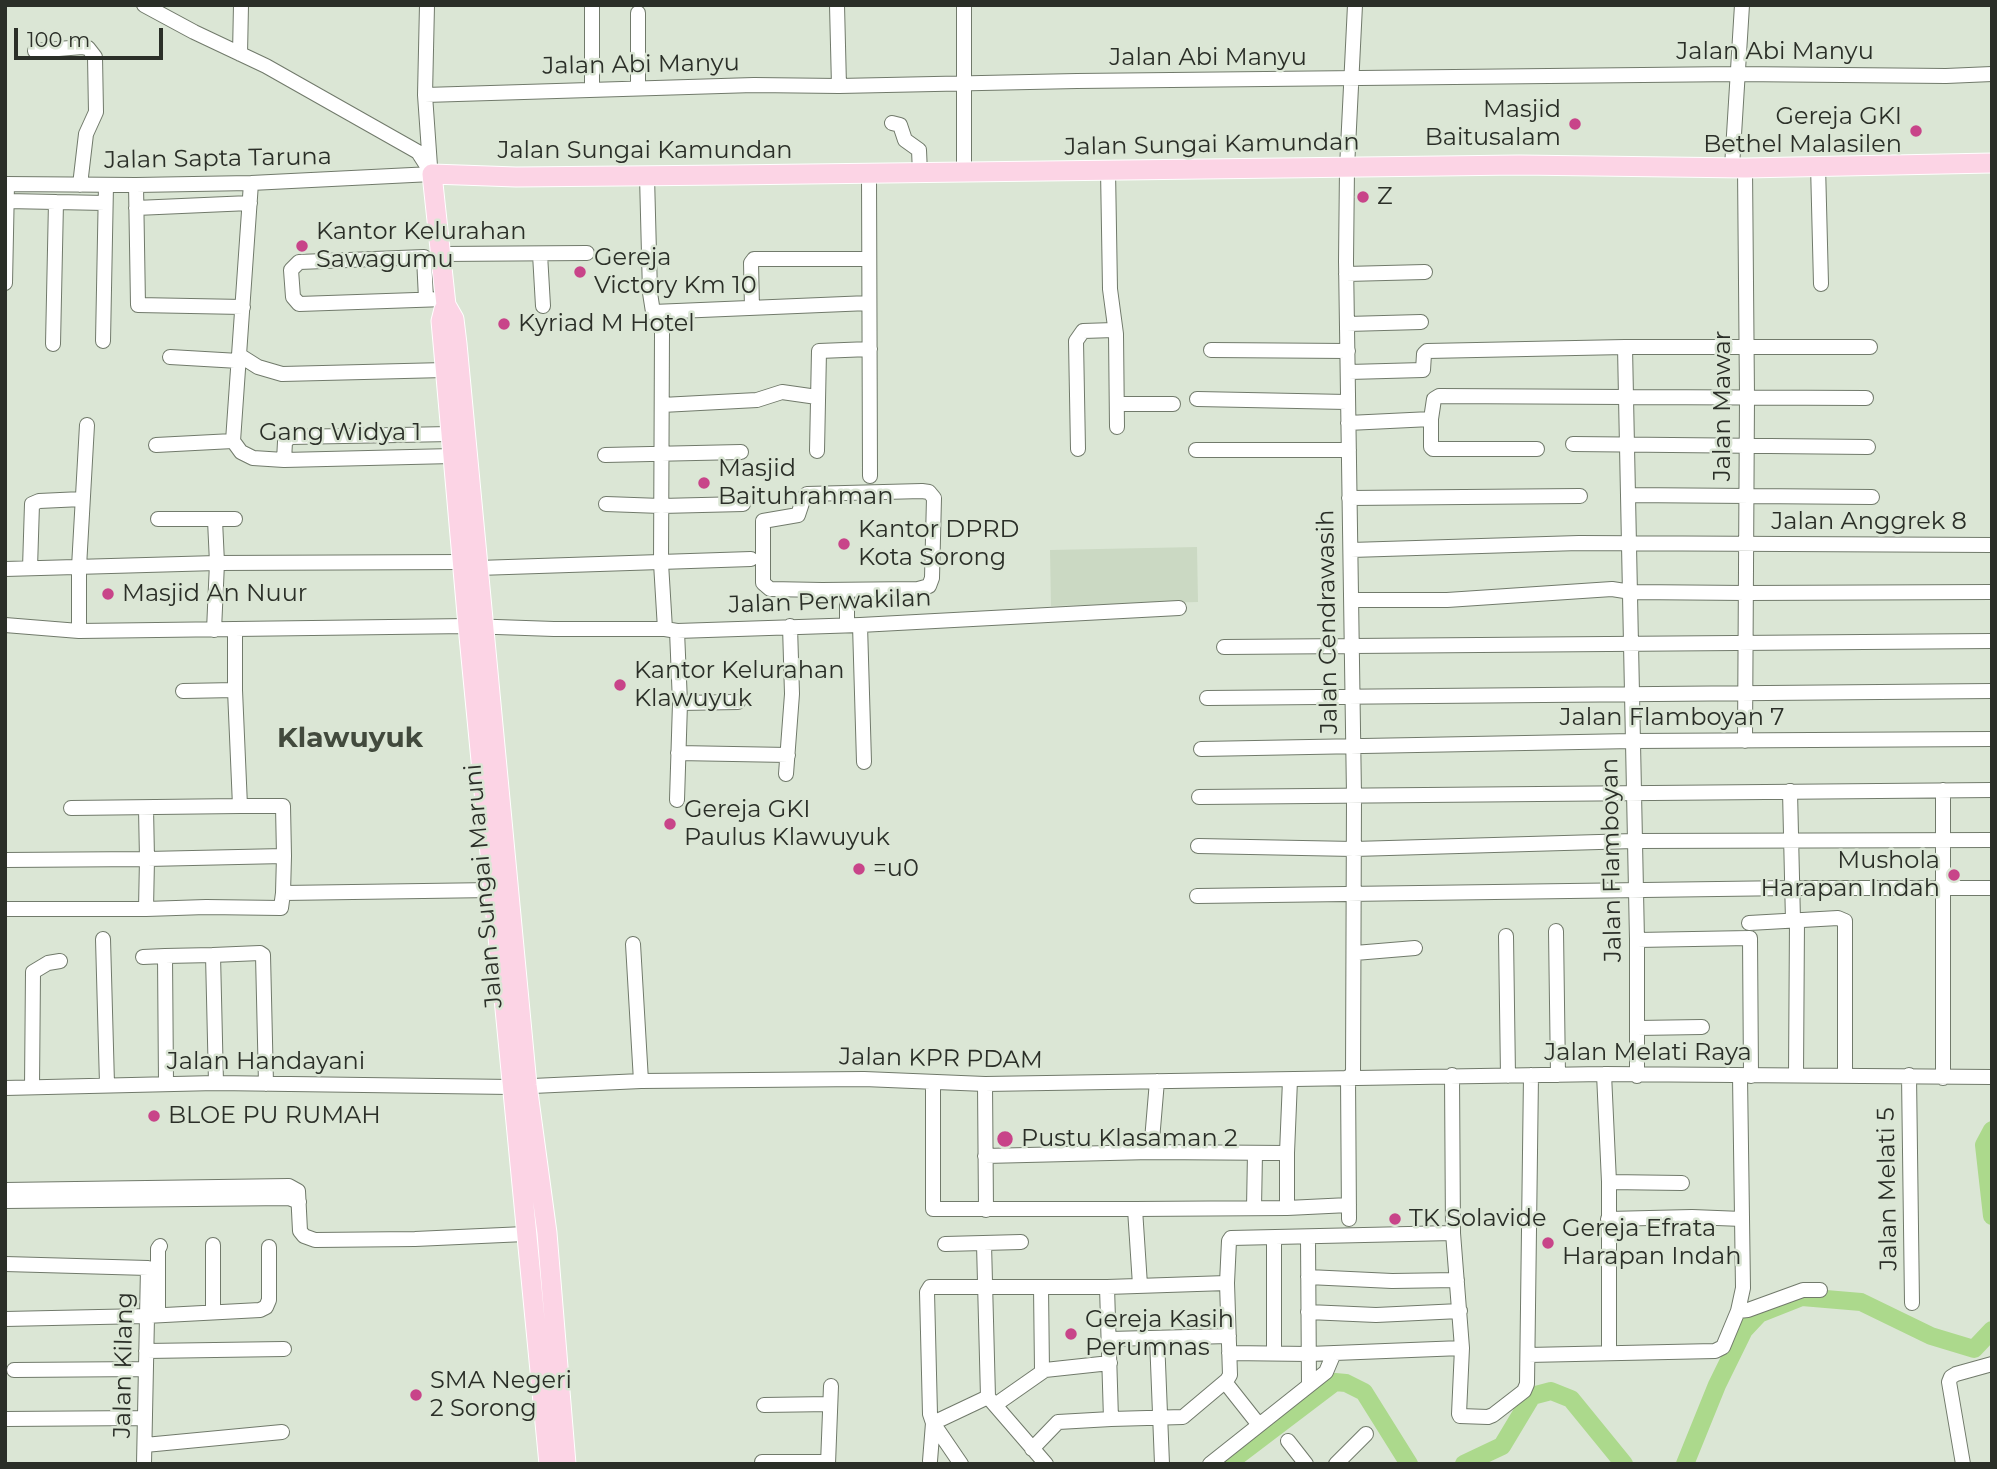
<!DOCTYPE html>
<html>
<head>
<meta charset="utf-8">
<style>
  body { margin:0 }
  #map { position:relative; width:1997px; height:1469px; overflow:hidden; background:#dbe6d5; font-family:Montserrat,sans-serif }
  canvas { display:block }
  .frame { position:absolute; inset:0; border:7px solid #2b2f28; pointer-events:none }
  .scale { position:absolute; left:14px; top:28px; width:149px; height:32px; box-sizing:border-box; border:4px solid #2b2f28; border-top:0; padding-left:9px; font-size:21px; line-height:24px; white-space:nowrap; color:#2b2f28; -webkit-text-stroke:5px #dbe6d5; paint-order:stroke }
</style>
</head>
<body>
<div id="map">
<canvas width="1997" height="1469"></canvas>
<div class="frame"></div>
<div class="scale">100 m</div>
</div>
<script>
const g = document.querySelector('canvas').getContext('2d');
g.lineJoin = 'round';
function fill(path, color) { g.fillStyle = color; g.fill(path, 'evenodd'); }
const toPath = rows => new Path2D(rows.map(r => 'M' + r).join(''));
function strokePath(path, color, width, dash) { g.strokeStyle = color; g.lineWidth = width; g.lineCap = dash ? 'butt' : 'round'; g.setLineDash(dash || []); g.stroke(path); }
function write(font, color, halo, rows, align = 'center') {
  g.font = font + ' Montserrat,sans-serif'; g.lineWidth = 5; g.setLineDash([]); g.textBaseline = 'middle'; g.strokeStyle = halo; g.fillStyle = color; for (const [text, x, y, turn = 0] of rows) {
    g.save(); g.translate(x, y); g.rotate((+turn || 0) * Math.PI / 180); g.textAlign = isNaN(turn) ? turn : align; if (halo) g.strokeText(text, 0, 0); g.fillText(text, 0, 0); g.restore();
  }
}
const built = toPath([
  [1197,547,1198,602,1051,606,1050,550]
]);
const river = toPath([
  [1992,1130,1984,1145,1992,1216],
  [1227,1464,1335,1382,1346,1383,1364,1392,1409,1464],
  [1464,1464,1502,1446,1532,1396,1551,1391,1571,1399,1624,1464],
  [1685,1464,1717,1385,1744,1330,1759,1314,1802,1297,1861,1302,1931,1336,1974,1349,1992,1330]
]);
const minor = toPath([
  [144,5,194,32,266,66,411,148,418,152,432,174],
  [427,5,425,95,430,166],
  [837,5,839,86],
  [638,13,638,87],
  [35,51,82,47,88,48,95,57,96,112,86,134,80,185],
  [240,54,241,5],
  [592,89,592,5],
  [425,95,754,85,839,86,1077,81,1737,74,1946,76,1992,74],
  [892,123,900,125,905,140,919,150,920,173],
  [1818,165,1821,284],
  [1732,167,1742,5],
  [1108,170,1110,289,1116,334,1117,427],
  [964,172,964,5],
  [869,174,870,476],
  [647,176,650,293,653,312,658,319,662,332,661,563,665,629],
  [5,184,136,185,251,183,432,174],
  [136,185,138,305,243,307],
  [7,201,105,203],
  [136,208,250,203],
  [441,254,587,253],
  [540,254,543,306],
  [1346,274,1425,272],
  [5,283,7,184],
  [426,299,424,257,299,262,291,270,293,297,299,304,445,299],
  [752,308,751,263,754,259,869,259],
  [653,312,869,303],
  [1347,324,1421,322],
  [103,341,106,185],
  [53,344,56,202],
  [1211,350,1348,351],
  [239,355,258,367,282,374,445,370],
  [170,357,239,361],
  [1349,372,1423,370,1424,354,1427,351,1625,347],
  [1197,399,1347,402],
  [1117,404,1173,404],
  [662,405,757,400,782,392,817,397],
  [1431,419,1434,399,1439,396,1626,397,1625,347,1870,347],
  [1348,423,1431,419,1431,447,1433,449,1537,449],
  [233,441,241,452,253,458,284,460,453,456],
  [1573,444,1868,447],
  [156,445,233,441,251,183],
  [1078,449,1076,341,1083,331,1114,330],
  [1196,450,1349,450],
  [817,451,819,351,870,349],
  [605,455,741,452],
  [284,460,285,442,290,437,451,434],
  [922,491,929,492,934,498,932,578,929,586,918,589,822,590,770,589,763,583,763,521,798,515,804,497,807,494,922,491],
  [1628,495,1872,497],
  [1349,498,1580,496],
  [606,504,661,506,743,504],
  [158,519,235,519],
  [1351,550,1579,543,1992,545],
  [30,568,32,504,39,501,82,499],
  [478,568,751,559],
  [5,569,217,563,463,562],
  [847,590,847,625],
  [1352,600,1447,600,1612,589,1631,592,1746,593,1992,592],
  [5,625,79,631,468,626,554,629,665,629,677,631,860,625,1179,608],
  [860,625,864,762],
  [235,629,235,690,240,806,283,806,284,856],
  [214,630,217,563,215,520],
  [79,631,79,567,87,425],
  [677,631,680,703,677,800],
  [1224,647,1992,641],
  [183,691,235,690],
  [1207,698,1992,691],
  [680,703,738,702],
  [1745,741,1747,397,1745,168],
  [1201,749,1633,741,1992,739],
  [678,753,788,755],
  [786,774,792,694,790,626],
  [1943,790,1943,1078],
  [1790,791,1793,921],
  [1199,797,1992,790],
  [71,808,240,806],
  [1198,846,1354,849,1634,841,1992,840],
  [284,856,283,893,281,908,206,907,146,909,147,859,284,856],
  [5,860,147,859,146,808],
  [283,893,493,890],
  [1197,896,1792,888,1992,888],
  [5,909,146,909],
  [1749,923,1838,918,1845,921,1845,1074],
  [1556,931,1558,1075],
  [1506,936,1508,1076],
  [103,939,107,1084],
  [1637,940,1750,938,1751,1076],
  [633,944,641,1081],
  [1355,953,1415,948],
  [143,957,165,956],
  [1637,1028,1702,1027],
  [1604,1074,1609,1182,1609,1352],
  [1452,1075,1453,1233,1462,1348,1459,1414,1460,1416,1488,1417,1493,1415,1524,1391,1527,1384,1531,1075],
  [1796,1075,1797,920],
  [1909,1075,1912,1303],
  [1637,1076,1637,940,1626,397,1866,398],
  [1348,1077,1349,1219],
  [1353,1077,1354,795,1346,261,1347,168,1355,5],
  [216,1083,213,955,260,953,263,955,266,1084],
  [933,1083,933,1209,1135,1209,1140,1285],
  [166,1084,165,956,213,955],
  [985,1084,986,1210],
  [32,1087,33,972,48,963,60,961],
  [5,1088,216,1083,511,1087,641,1081,864,1079,985,1084,1604,1074,1992,1077],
  [1151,1152,1157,1081],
  [1287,1153,1290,1080],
  [985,1156,1151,1152,1287,1153,1287,1208],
  [1609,1182,1682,1183],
  [5,1190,289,1186,298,1191,300,1231,304,1236,315,1240,415,1239,547,1233],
  [5,1201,289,1198,299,1202],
  [1254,1208,1255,1153],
  [1135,1209,1287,1208,1349,1205],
  [1608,1219,1692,1217,1742,1219],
  [1308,1238,1309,1385],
  [945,1244,1021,1242],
  [984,1244,988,1397,1046,1464],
  [213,1245,213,1312],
  [5,1264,148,1268,144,1464],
  [1308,1277,1392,1281,1457,1280],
  [1041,1287,1042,1371],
  [1738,1311,1748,1310,1803,1290,1820,1290],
  [1308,1312,1376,1315,1460,1311],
  [158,1315,158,1249,160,1246],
  [5,1319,146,1316,260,1310,266,1307,269,1300,269,1247],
  [1157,1338,1162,1464],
  [1109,1339,1229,1336],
  [146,1351,284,1349],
  [1229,1353,1309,1354,1462,1348],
  [1274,1353,1274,1238],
  [1528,1355,1715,1351,1723,1347,1738,1311,1743,1288,1740,1076],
  [14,1370,145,1369],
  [1225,1382,1259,1425],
  [764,1405,830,1404],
  [995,1405,1045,1370,1110,1363],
  [5,1419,145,1418],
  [1111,1419,1183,1417,1227,1380,1230,1375,1227,1283],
  [933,1423,988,1397],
  [1288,1441,1306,1464],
  [145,1445,282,1432],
  [1032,1449,1058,1422,1111,1419,1107,1287],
  [930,1461,933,1423],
  [762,1462,828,1462],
  [828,1464,831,1386],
  [961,1464,933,1423,930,1414,927,1292,930,1287,1107,1287,1227,1283,1229,1241,1231,1238,1453,1233],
  [1210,1464,1326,1372,1334,1353],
  [1336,1464,1366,1434],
  [1963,1464,1949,1382,1951,1377,1956,1374,1992,1364]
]);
const major = toPath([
  [444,309,441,321,443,343,468,626,549,1464],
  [566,1464,547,1233,527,1085,457,344,454,319,446,305,432,174,516,177,729,175,1519,165,1745,168,1992,163]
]);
const markers = [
  [1575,124,7,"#c84489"],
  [1916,131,7,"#c84489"],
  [1363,197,7,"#c84489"],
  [302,246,7,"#c84489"],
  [580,272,7,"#c84489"],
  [504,324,7,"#c84489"],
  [704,483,7,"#c84489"],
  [844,544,7,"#c84489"],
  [108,594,7,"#c84489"],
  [620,685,7,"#c84489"],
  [670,824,7,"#c84489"],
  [859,869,7,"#c84489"],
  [1954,875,7,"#c84489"],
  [154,1116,7,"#c84489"],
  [1005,1139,9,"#c84489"],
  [1395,1219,7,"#c84489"],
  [1548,1243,7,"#c84489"],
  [1071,1334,7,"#c84489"],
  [416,1395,7,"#c84489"]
];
const streetNames = [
  ["Jalan Abi Manyu",1775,52],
  ["Jalan Abi Manyu",1208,58],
  ["Jalan Abi Manyu",641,65,-1],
  ["Jalan Sungai Kamundan",1212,145,-1],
  ["Jalan Sungai Kamundan",645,151],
  ["Jalan Sapta Taruna",218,159,-1],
  ["Jalan Mawar",1723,406,-90],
  ["Gang Widya 1",340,433],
  ["Jalan Anggrek 8",1869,522],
  ["Jalan Perwakilan",830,602,-2],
  ["Jalan Cendrawasih",1328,622,-91],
  ["Jalan Flamboyan 7",1672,718],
  ["Jalan Flamboyan",1612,860,-91],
  ["Jalan Sungai Maruni",484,886,-95],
  ["Jalan Melati Raya",1648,1053],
  ["Jalan KPR PDAM",941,1059,1],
  ["Jalan Handayani",266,1062],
  ["Jalan Melati 5",1888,1189,-91],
  ["Jalan Kilang",124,1365,-89]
];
const poiNames = [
  ["Masjid",1561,110,"right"],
  ["Baitusalam",1561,138,"right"],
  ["Gereja GKI",1902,117,"right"],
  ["Bethel Malasilen",1902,145,"right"],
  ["Z",1377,197],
  ["Kantor Kelurahan",316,232],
  ["Sawagumu",316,260],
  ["Gereja",594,258],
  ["Victory Km 10",594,286],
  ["Kyriad M Hotel",518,324],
  ["Masjid",718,469],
  ["Baituhrahman",718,497],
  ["Kantor DPRD",858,530],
  ["Kota Sorong",858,558],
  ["Masjid An Nuur",122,594],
  ["Kantor Kelurahan",634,671],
  ["Klawuyuk",634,699],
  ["Gereja GKI",684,810],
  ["Paulus Klawuyuk",684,838],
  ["Mushola",1940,861,"right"],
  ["Harapan Indah",1940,889,"right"],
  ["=u0",873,869],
  ["BLOE PU RUMAH",168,1116],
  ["Pustu Klasaman 2",1021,1139],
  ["TK Solavide",1409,1219],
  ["Gereja Efrata",1562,1229],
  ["Harapan Indah",1562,1257],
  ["Gereja Kasih",1085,1320],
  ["Perumnas",1085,1348],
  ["SMA Negeri",430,1381],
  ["2 Sorong",430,1409]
];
const quarterNames = [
  ["Klawuyuk",350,739]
];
fill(built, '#cbd9c3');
strokePath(river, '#acd98c', 18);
strokePath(minor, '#717a6b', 16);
strokePath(major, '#fff', 21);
strokePath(minor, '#fff', 14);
strokePath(major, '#fcd4e5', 19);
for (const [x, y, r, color] of markers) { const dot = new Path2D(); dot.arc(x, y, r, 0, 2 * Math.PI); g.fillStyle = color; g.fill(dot); strokePath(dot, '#dbe6d5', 2.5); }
write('24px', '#2b2f28', '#dbe6d5', streetNames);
write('24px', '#2b2f28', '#dbe6d5', poiNames, 'left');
write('bold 28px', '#424a3d', '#dbe6d5', quarterNames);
</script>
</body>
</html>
